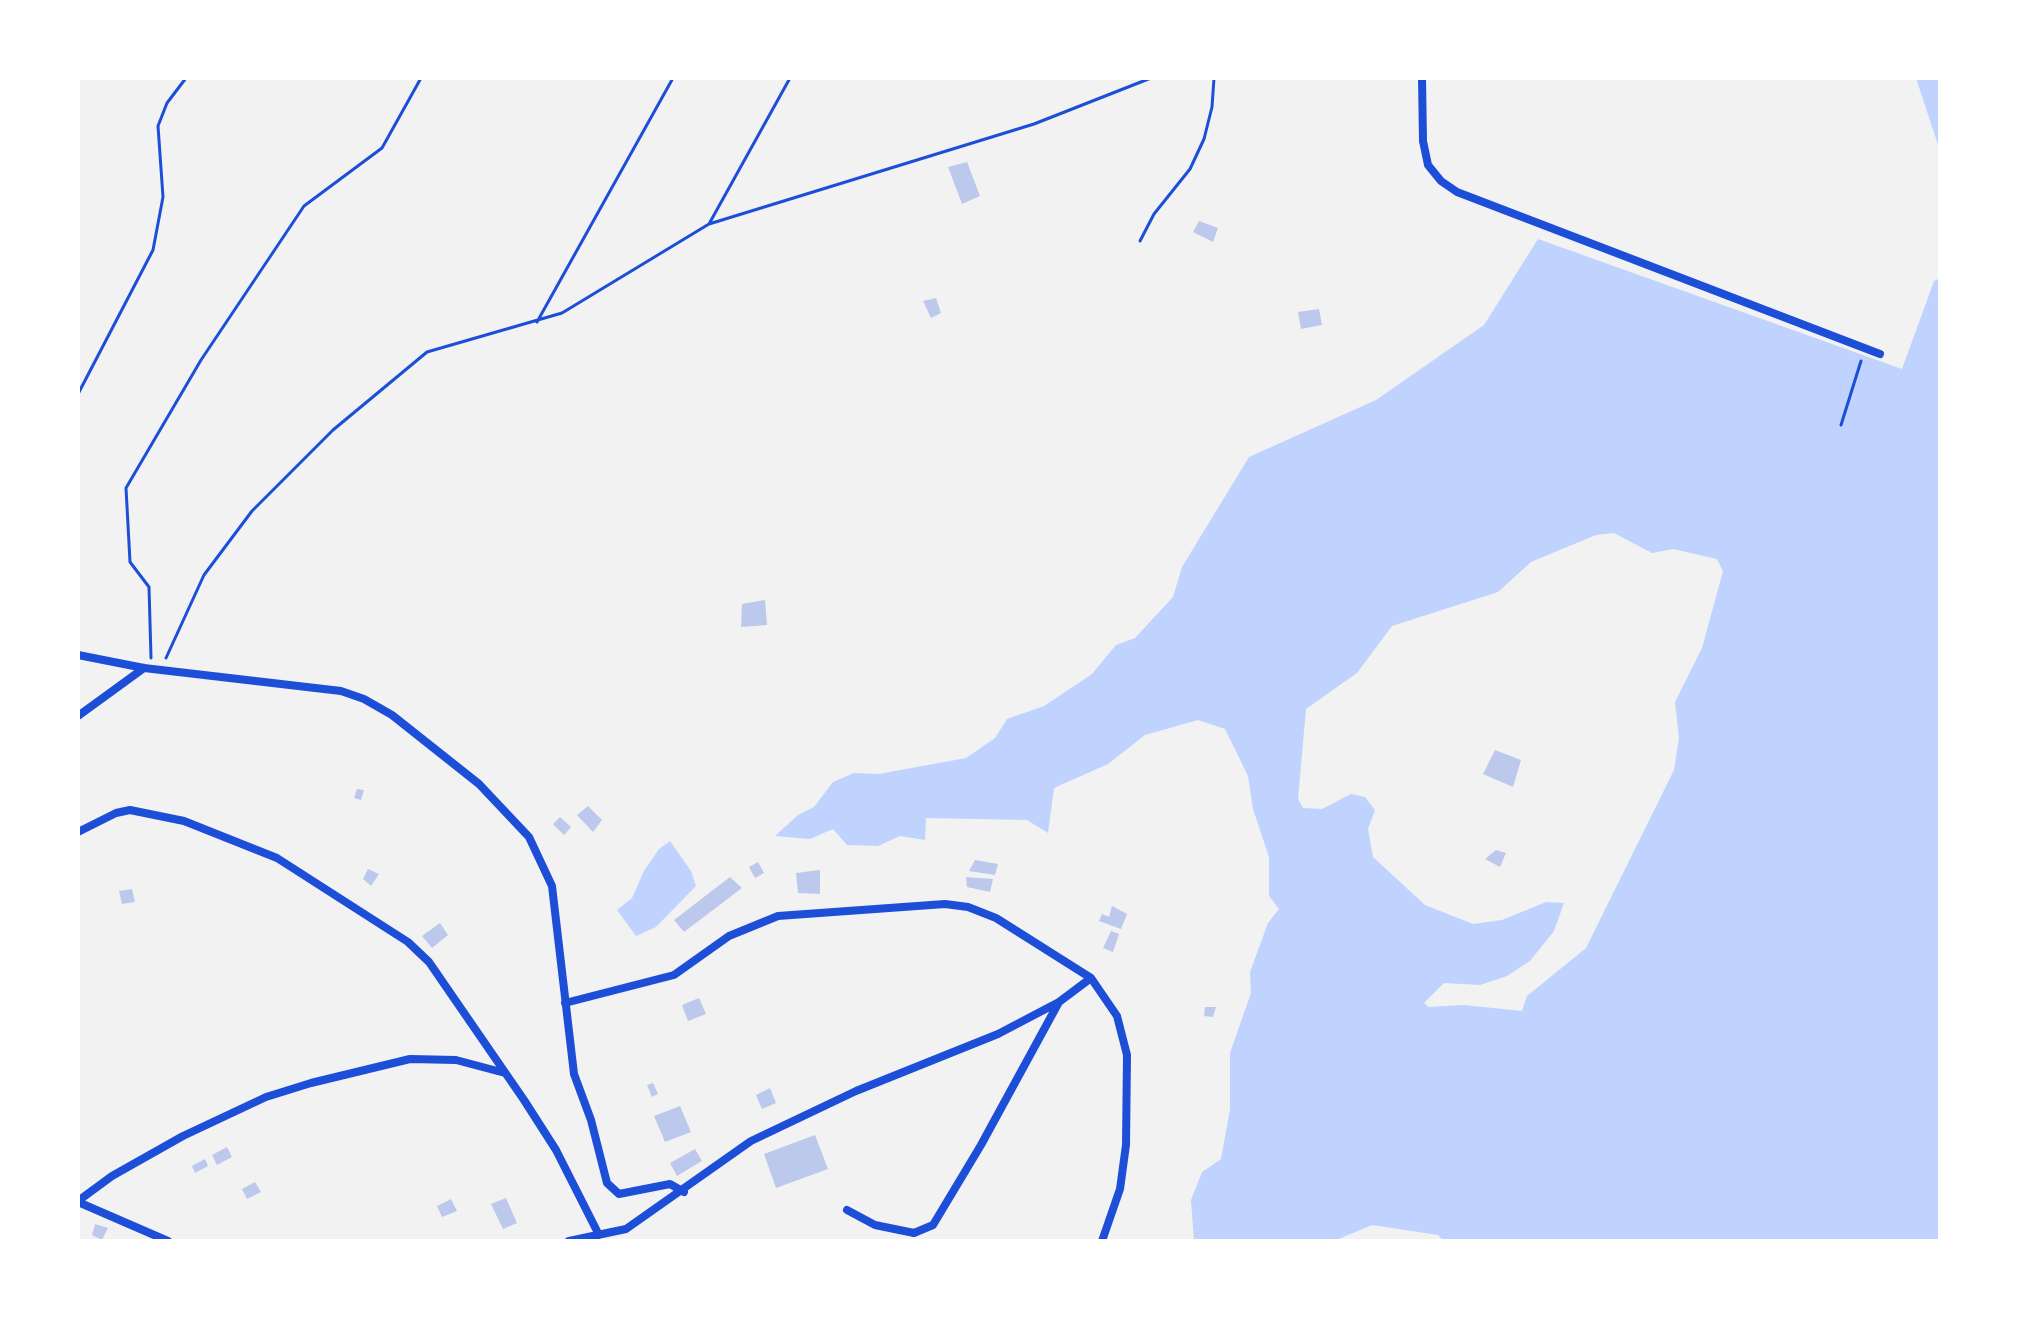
<!DOCTYPE html>
<html>
<head>
<meta charset="utf-8">
<style>
  body { margin:0 }
  #map { position:relative; width:2018px; height:1319px; overflow:hidden; background:#f2f2f2; font-family:"Work Sans",sans-serif }
  canvas { display:block }
  .frame { position:absolute; inset:0; border:80px solid #fff; pointer-events:none }
</style>
</head>
<body>
<div id="map">
<canvas width="2018" height="1319"></canvas>
<div class="frame"></div>
</div>
<script>
const g = document.querySelector('canvas').getContext('2d');
g.lineJoin = 'round';
function fill(path, color) { g.fillStyle = color; g.fill(path, 'evenodd'); }
const toPath = rows => new Path2D(rows.map(r => 'M' + r).join(''));
function strokePath(path, color, width, dash) { g.strokeStyle = color; g.lineWidth = width; g.lineCap = dash ? 'butt' : 'round'; g.setLineDash(dash || []); g.stroke(path); }
const water = toPath([
  [1916,78,1940,78,1940,151],
  [1538,239,1902,369,1934,281,1940,278,1940,1241,1444,1241,1438,1235,1372,1225,1334,1241,1194,1241,1191,1200,1202,1172,1221,1159,1230,1109,1230,1053,1251,993,1250,972,1268,923,1279,909,1269,896,1269,857,1253,809,1248,776,1225,729,1198,720,1145,735,1108,764,1054,788,1048,833,1027,820,926,818,925,840,900,836,878,846,847,845,833,829,810,839,775,836,798,815,814,807,833,782,854,773,879,774,966,758,995,738,1007,719,1044,706,1092,674,1116,645,1135,638,1173,597,1182,567,1249,457,1376,400,1484,325],
  [1614,533,1652,553,1673,549,1717,559,1723,571,1702,648,1675,702,1679,738,1674,770,1586,948,1527,996,1522,1011,1464,1005,1429,1007,1424,1003,1444,983,1480,985,1507,976,1530,961,1554,931,1564,903,1546,902,1502,920,1473,924,1425,905,1373,857,1368,829,1375,810,1365,797,1351,794,1322,809,1303,808,1298,799,1306,709,1357,673,1392,626,1498,592,1531,562,1596,535],
  [670,841,691,871,696,886,656,927,636,936,617,910,632,898,644,871,659,849]
]);
const building = toPath([
  [967,162,980,196,962,204,948,167],
  [1199,221,1218,228,1213,242,1193,232],
  [936,298,941,313,931,318,923,301],
  [1319,309,1322,325,1301,329,1298,312],
  [765,600,767,625,741,627,742,604],
  [1495,750,1521,760,1513,787,1483,774],
  [357,789,364,790,361,800,354,798],
  [588,806,602,820,593,832,577,815],
  [560,817,571,827,564,835,553,824],
  [1496,850,1506,853,1500,867,1485,859],
  [975,860,998,864,995,875,969,871],
  [758,862,764,873,755,878,749,867],
  [368,869,379,874,371,886,363,879],
  [820,870,820,894,798,893,796,873],
  [730,877,742,888,684,932,674,920],
  [966,877,993,879,990,892,967,887],
  [132,889,135,902,122,904,119,891],
  [1112,906,1127,914,1121,929,1099,921,1102,914,1109,917],
  [440,923,448,935,432,948,422,936],
  [1111,931,1119,934,1113,952,1103,948],
  [699,998,706,1014,688,1021,682,1005],
  [1205,1007,1216,1007,1213,1017,1204,1016],
  [653,1083,658,1094,652,1097,647,1085],
  [770,1088,776,1103,762,1109,756,1095],
  [680,1106,691,1132,665,1142,654,1116],
  [815,1135,828,1169,776,1188,764,1154],
  [227,1147,232,1157,217,1165,212,1155],
  [695,1149,702,1161,677,1176,670,1163],
  [205,1159,208,1166,195,1173,192,1166],
  [255,1182,261,1192,247,1199,242,1189],
  [506,1198,517,1223,503,1229,491,1204],
  [451,1199,457,1211,442,1217,437,1206],
  [95,1224,108,1228,102,1240,92,1235]
]);
const path = toPath([
  [709,224,790,78],
  [1140,241,1154,214,1190,169,1204,139,1212,107,1214,78],
  [537,322,673,78],
  [78,394,153,250,163,197,158,126,167,103,186,78],
  [1841,425,1861,361],
  [151,658,149,587,130,562,126,488,201,360,304,206,382,148,421,78],
  [166,658,204,575,252,511,333,430,427,352,562,313,709,224,1034,124,1151,78]
]);
const minor = toPath([
  [1422,78,1423,141,1428,165,1441,181,1457,192,1880,354],
  [78,655,144,668,341,691,364,699,392,715,479,784,529,837,552,886,574,1074,591,1120,607,1183,619,1194,670,1184,684,1192],
  [78,716,144,668],
  [78,832,116,813,130,810,184,821,277,858,408,942,429,962,524,1100,556,1150,599,1235],
  [565,1003,674,975,729,936,778,916,945,904,968,907,996,918,1091,978,1117,1016,1127,1055,1126,1145,1120,1189,1102,1241],
  [78,1201,112,1176,183,1136,266,1097,311,1083,410,1059,456,1060,505,1073],
  [78,1202,168,1241],
  [847,1210,875,1225,914,1233,933,1225,981,1145,1059,1002,1091,978],
  [569,1241,626,1229,751,1141,856,1091,998,1034,1059,1002]
]);
fill(water, '#bfd3fe');
fill(building, '#bdc9ec');
strokePath(path, '#1d4ed8', 3);
strokePath(minor, '#1d4ed8', 8);
</script>
</body>
</html>
